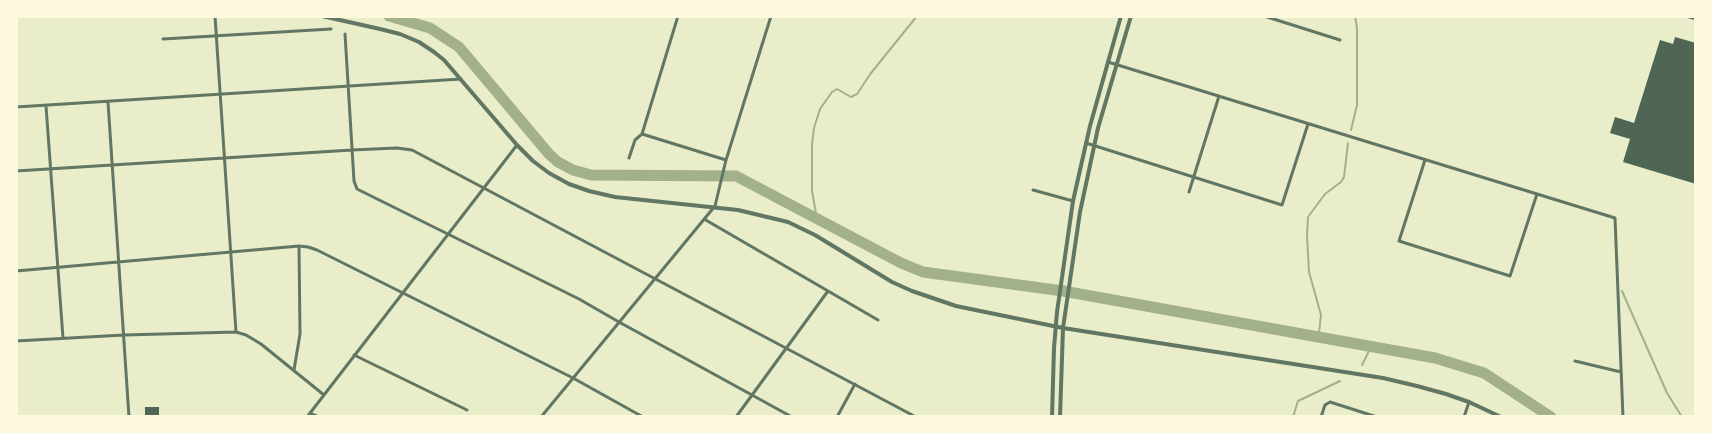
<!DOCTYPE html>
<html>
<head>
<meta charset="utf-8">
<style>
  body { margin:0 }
  #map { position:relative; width:1712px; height:433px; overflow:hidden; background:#e9edc9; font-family:Arial,sans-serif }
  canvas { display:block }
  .frame { position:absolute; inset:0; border:18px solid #fefae0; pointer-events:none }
</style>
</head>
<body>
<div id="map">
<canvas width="1712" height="433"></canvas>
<div class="frame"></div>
</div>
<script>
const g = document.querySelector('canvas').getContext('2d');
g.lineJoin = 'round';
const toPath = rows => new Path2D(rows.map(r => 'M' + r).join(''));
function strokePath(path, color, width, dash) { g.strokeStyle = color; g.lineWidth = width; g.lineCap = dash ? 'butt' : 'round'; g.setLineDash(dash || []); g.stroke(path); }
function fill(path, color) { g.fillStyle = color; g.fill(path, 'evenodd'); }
const stream = toPath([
  [1351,130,1357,105,1357,28,1355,16],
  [817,219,812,191,812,144,814,128,820,109,832,92,837,89,851,97,857,94,871,73,917,16],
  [1622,291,1667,393,1682,417],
  [1321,338,1319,333,1321,315,1309,272,1307,236,1308,217,1325,194,1341,182,1344,177,1348,143],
  [1362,365,1371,347],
  [1293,417,1298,401,1340,381]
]);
const river = toPath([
  [389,16,430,28,459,47,549,154,558,162,573,170,591,175,736,176,901,263,923,272,1063,291,1435,358,1484,373,1551,417]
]);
const building = toPath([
  [1675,37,1696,43,1696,184,1623,162,1630,139,1610,133,1615,117,1634,123,1660,40,1673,44],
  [145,407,159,407,159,417,145,417]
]);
const minor = toPath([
  [215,16,236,332],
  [678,16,642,134,726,160],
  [1264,16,1340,40],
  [1686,16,1696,19],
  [345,34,354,181,357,189,579,299,619,322,792,417],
  [163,39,331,29],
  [1108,62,1615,218,1623,417],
  [108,102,129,417],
  [46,106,63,338],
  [16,107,461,79],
  [1086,143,1282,205,1308,124],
  [629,158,635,140,642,134],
  [1425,160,1399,241,1510,276,1537,194],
  [16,171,352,150,397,148,412,150,916,417],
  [1033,190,1073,201],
  [1189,192,1219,96],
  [704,219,878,320],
  [16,271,299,246,308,247,317,250,573,378,643,417],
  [16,341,124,335,236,332,246,335,261,344,324,395],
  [354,355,467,410],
  [1575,361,1621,372],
  [294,370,300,334,299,246],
  [310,413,319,417],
  [307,417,517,145],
  [541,417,715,206,726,160,771,16],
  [736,417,828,291],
  [837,417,855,384],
  [1321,417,1325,405,1330,402,1377,417],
  [1464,417,1469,402]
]);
const tertiary = toPath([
  [322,16,380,29,400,34,419,42,434,52,444,60,517,145,533,161,549,173,569,184,589,191,615,197,738,210,788,222,815,235,892,282,912,291,956,306,1063,328,1383,378,1417,386,1446,394,1469,402,1501,417],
  [1052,417,1054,348,1057,312,1073,201,1090,126,1121,16],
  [1060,417,1063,328,1080,212,1098,128,1131,16]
]);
strokePath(stream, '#a3b18a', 2);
strokePath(river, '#a3b18a', 11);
fill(building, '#4f6655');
strokePath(minor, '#617663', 3);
strokePath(tertiary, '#617663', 4);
</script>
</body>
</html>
